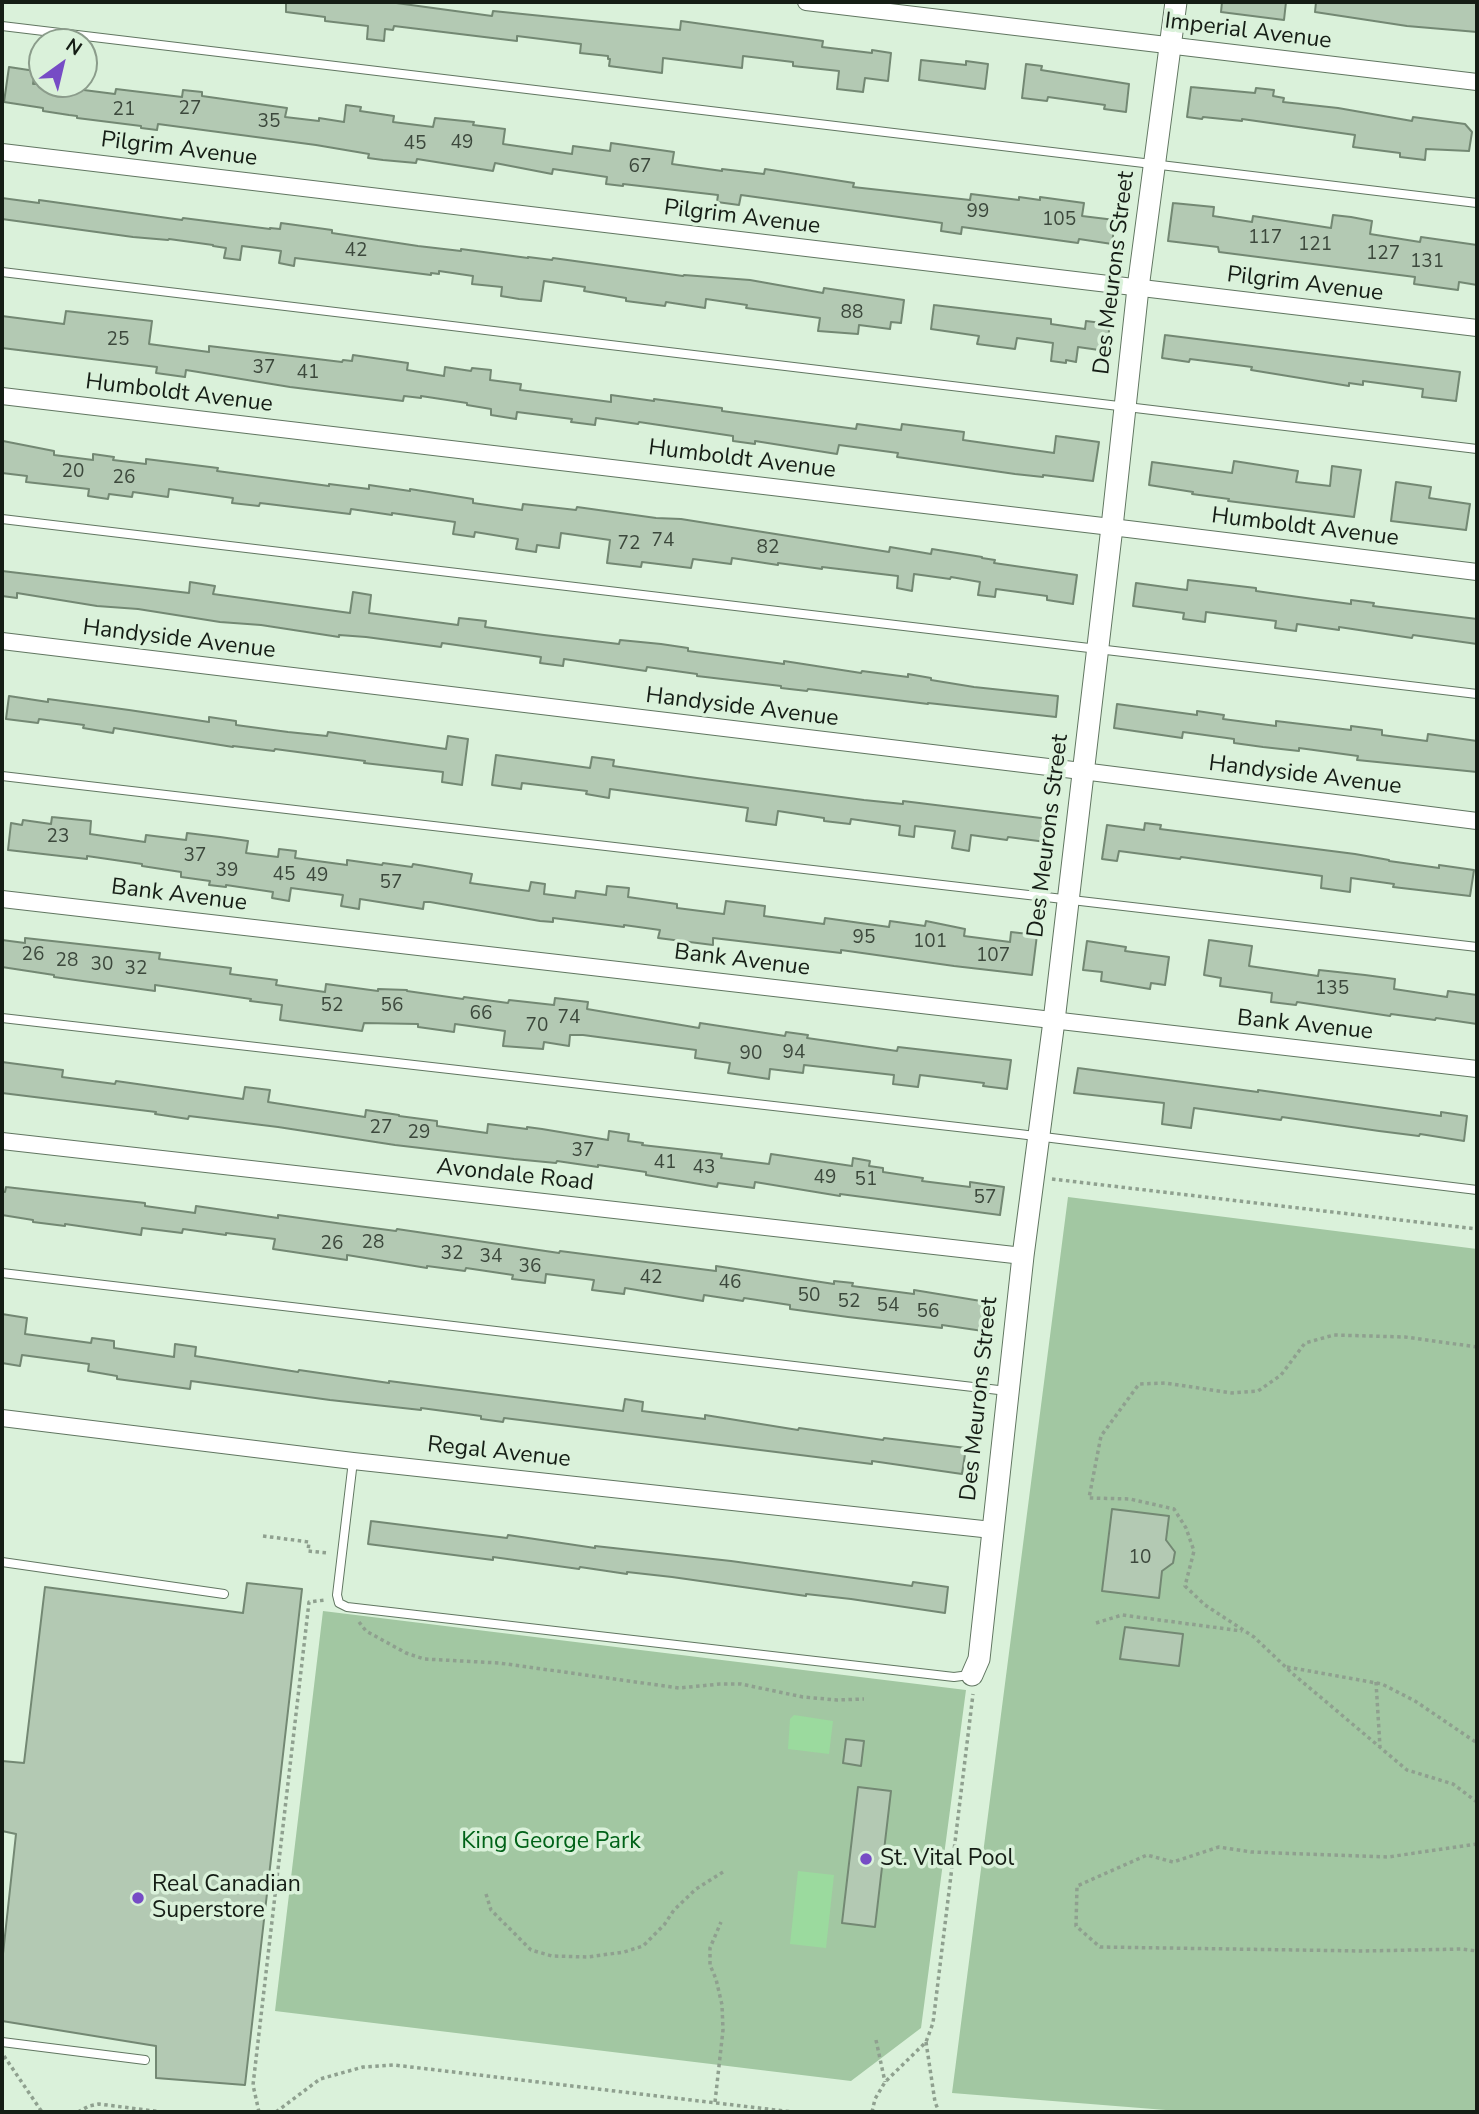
<!DOCTYPE html>
<html>
<head>
<meta charset="utf-8">
<style>
  body { margin:0 }
  #map { position:relative; width:1479px; height:2114px; overflow:hidden; background:#daf1da; font-family:"Nunito Sans",sans-serif }
  canvas { display:block }
  .frame { position:absolute; inset:0; border:4px solid #151d15; pointer-events:none }
  .north { position:absolute; left:28px; top:28px; width:70px; height:70px; box-sizing:border-box; background:#daf1da; border:2px solid #8b9c8b; border-radius:50%; rotate:34deg; font-size:19px; font-weight:700; line-height:28px; text-align:center; color:#151d15 }
  .north::after { content:''; display:block; margin:auto; width:24px; height:32px; background:#764cc5; clip-path:polygon(50% 0,100% 100%,50% 72%,0 100%) }
</style>
</head>
<body>
<div id="map">
<canvas width="1479" height="2114"></canvas>
<div class="frame"></div>
<div class="north">N</div>
</div>
<script>
const g = document.querySelector('canvas').getContext('2d');
g.lineJoin = 'round';
function fill(path, color) { g.fillStyle = color; g.fill(path, 'evenodd'); }
const toPath = rows => new Path2D(rows.map(r => 'M' + r).join(''));
function strokePath(path, color, width, dash) { g.strokeStyle = color; g.lineWidth = width; g.lineCap = dash ? 'butt' : 'round'; g.setLineDash(dash || []); g.stroke(path); }
function write(font, color, halo, rows, align = 'center') {
  g.font = font + ' "Nunito Sans",sans-serif'; g.lineWidth = 7; g.setLineDash([]); g.textBaseline = 'middle'; g.strokeStyle = halo; g.fillStyle = color; for (const [text, x, y, turn = 0] of rows) {
    g.save(); g.translate(x, y); g.rotate((+turn || 0) * Math.PI / 180); g.textAlign = isNaN(turn) ? turn : align; if (halo) g.strokeText(text, 0, 0); g.fillText(text, 0, 0); g.restore();
  }
}
const green = toPath([
  [1068,1197,1477,1249,1477,2112,1191,2112,952,2093],
  [323,1611,966,1690,921,2028,851,2081,275,2011]
]);
const water = toPath([
  [794,1715,833,1721,829,1754,788,1749,790,1719],
  [798,1871,834,1875,826,1948,790,1944]
]);
const building = toPath([
  [286,2,389,2,492,16,493,11,680,30,681,21,823,41,822,47,872,53,872,50,891,53,888,81,865,78,863,92,837,89,839,71,793,66,793,62,743,56,742,68,663,58,662,73,609,66,610,59,608,59,608,56,580,53,581,44,517,36,517,41,394,26,393,30,385,29,384,41,367,39,368,26,325,21,325,17,286,12,286,2],
  [1222,2,1286,2,1284,20,1221,12,1222,2],
  [1316,2,1477,2,1477,32,1407,26,1315,12,1316,2],
  [921,60,966,65,966,61,988,64,985,89,919,80,921,60],
  [1026,64,1042,66,1041,70,1129,84,1126,112,1104,109,1105,105,1048,97,1047,101,1022,98,1026,64],
  [9,67,35,71,33,84,68,84,68,88,115,94,116,89,182,97,183,90,202,92,202,96,287,108,285,117,319,121,319,118,344,122,346,105,361,107,360,111,394,116,393,122,433,127,435,118,474,122,473,125,505,129,503,144,572,154,573,146,610,151,611,143,674,152,672,164,722,171,722,169,764,174,765,169,854,183,853,187,970,200,971,194,1019,200,1019,197,1040,200,1040,197,1084,203,1082,216,1115,220,1112,244,1079,239,1078,243,962,227,961,234,941,231,942,223,741,195,739,205,717,202,718,195,623,184,623,186,606,184,607,177,553,169,552,174,495,163,493,171,417,159,416,163,383,160,368,158,369,154,316,145,158,124,157,130,141,128,141,126,77,118,77,116,69,115,43,111,43,108,4,102,9,67],
  [1191,87,1255,93,1256,88,1274,90,1273,96,1284,98,1283,102,1338,108,1412,121,1413,117,1465,124,1472,132,1469,151,1426,149,1425,160,1408,158,1400,157,1400,153,1353,147,1355,135,1242,119,1242,121,1203,117,1202,119,1187,117,1191,87],
  [2,198,39,203,39,200,182,220,183,218,270,229,270,228,280,229,281,223,332,230,332,233,418,246,461,251,461,249,528,258,528,257,552,260,553,258,683,276,684,275,750,280,823,293,824,288,904,300,901,323,891,322,890,329,859,325,858,334,818,331,820,318,746,308,747,305,706,299,705,308,666,302,665,306,626,301,626,298,584,291,585,287,544,281,541,301,519,299,501,296,502,287,472,284,473,276,439,271,439,274,431,273,431,275,295,258,294,266,279,263,281,251,242,246,240,260,224,258,226,248,213,246,213,245,169,239,168,240,133,237,2,219,2,198],
  [1173,203,1214,207,1213,216,1252,222,1253,216,1331,228,1333,215,1351,217,1372,221,1370,234,1420,242,1421,237,1477,245,1477,285,1459,282,1458,290,1414,284,1415,277,1219,252,1218,247,1168,241,1173,203],
  [934,305,1051,319,1051,324,1085,329,1086,321,1110,324,1106,351,1078,347,1076,362,1066,360,1066,363,1051,361,1053,343,1017,338,1015,349,977,344,979,336,931,329,934,305],
  [66,311,152,321,149,344,209,352,209,346,342,362,343,360,352,361,353,355,408,363,407,370,444,376,445,367,471,371,472,368,491,370,490,380,521,384,520,390,611,402,611,395,654,401,654,399,722,408,722,411,856,429,857,424,901,430,902,424,964,432,963,440,1054,453,1056,436,1099,442,1093,481,1043,475,1043,477,1015,474,897,457,898,453,839,445,837,454,755,441,755,444,733,441,733,436,639,422,638,424,596,418,595,425,571,422,572,419,517,412,516,419,491,415,491,409,467,405,467,403,421,396,421,398,404,396,403,401,290,387,186,370,185,377,156,373,157,367,2,348,2,316,64,324,66,311],
  [1165,335,1460,372,1456,401,1422,397,1423,389,1363,381,1363,385,1349,383,1349,386,1251,370,1252,367,1190,359,1189,362,1162,358,1165,335],
  [3,441,54,451,54,455,93,460,93,454,114,457,113,460,146,464,146,459,218,468,217,471,329,486,329,484,369,489,369,485,410,491,410,489,473,499,473,503,522,510,523,504,576,510,577,507,656,518,681,519,889,552,890,547,931,554,932,549,982,557,982,558,995,560,994,563,1077,575,1073,604,1047,600,1047,596,996,589,995,597,978,595,980,582,951,577,950,579,914,574,912,591,897,588,898,576,822,567,822,569,778,563,778,565,732,558,731,564,693,559,691,568,642,562,641,567,607,563,610,540,561,533,559,548,537,545,536,552,516,549,518,539,475,532,474,537,453,534,455,522,392,513,392,515,351,509,350,514,260,503,259,506,232,503,233,498,169,489,168,497,133,492,132,497,109,494,108,499,88,496,89,489,26,482,27,476,2,473,3,441],
  [1234,461,1298,471,1296,482,1330,486,1332,466,1361,470,1354,517,1228,501,1229,499,1192,494,1193,492,1149,485,1152,462,1232,473,1234,461],
  [1396,482,1431,487,1429,498,1470,504,1466,530,1391,521,1396,482],
  [2,571,189,593,190,582,215,586,213,594,350,613,353,592,371,595,369,613,458,625,459,618,486,621,485,627,544,635,619,644,620,640,661,644,688,648,688,651,740,658,784,664,784,661,861,673,862,671,908,677,908,674,931,678,931,680,974,687,1058,696,1056,717,928,703,928,704,808,689,807,691,781,688,781,686,697,676,697,674,647,667,646,671,564,659,563,666,540,663,541,657,442,643,441,647,366,637,339,635,339,637,261,625,220,622,138,609,97,606,17,593,17,598,2,596,2,571],
  [1188,580,1256,588,1256,591,1313,599,1351,604,1351,600,1374,603,1373,606,1477,619,1477,644,1413,635,1412,638,1339,627,1339,630,1297,624,1296,631,1275,628,1276,621,1206,612,1205,622,1183,619,1184,613,1133,606,1136,583,1187,590,1188,580],
  [9,696,48,702,48,699,129,710,209,722,209,717,236,721,236,725,288,732,327,736,328,732,446,749,448,736,468,739,462,785,442,782,443,772,364,763,365,761,275,749,274,751,233,746,233,747,114,728,113,733,83,728,84,725,39,719,38,723,6,719,9,696],
  [1117,704,1197,715,1197,711,1224,715,1223,719,1276,726,1276,721,1351,730,1351,726,1382,730,1382,735,1427,741,1428,734,1477,741,1477,772,1357,760,1358,756,1299,748,1299,751,1263,747,1234,743,1234,739,1183,732,1182,738,1114,728,1117,704],
  [496,755,590,768,592,757,614,760,613,766,697,778,864,800,903,804,903,801,1049,819,1046,842,1008,837,1007,840,971,835,969,851,952,848,955,831,915,826,914,837,899,835,900,826,851,819,850,824,824,821,824,818,778,811,776,825,746,821,748,808,610,789,609,798,586,794,587,791,522,783,521,789,492,785,496,755],
  [52,817,91,821,90,834,145,842,146,835,186,840,187,833,220,837,248,841,246,853,278,857,279,849,296,851,295,858,347,865,347,860,382,865,383,863,412,867,413,864,472,874,470,883,529,891,531,882,545,884,544,894,575,898,576,891,606,895,607,886,629,888,628,897,677,904,677,908,724,914,726,901,765,906,764,916,824,924,825,918,889,927,890,921,925,926,926,921,965,929,964,936,1010,942,1011,932,1037,935,1032,975,954,966,841,950,841,953,713,938,713,945,658,938,660,930,624,925,624,927,553,918,553,922,540,921,430,902,424,902,423,909,360,899,359,909,341,906,343,895,291,888,289,901,272,898,273,892,226,885,226,887,209,885,210,881,181,877,181,872,142,866,142,864,87,856,87,859,8,850,11,823,22,825,23,820,51,824,52,817],
  [1145,823,1161,825,1160,829,1355,854,1389,860,1389,861,1439,868,1439,865,1474,870,1470,896,1393,887,1394,884,1351,878,1350,892,1321,888,1322,876,1181,857,1180,859,1119,851,1117,861,1102,859,1107,825,1144,830,1145,823],
  [25,938,160,953,159,959,231,968,230,974,277,980,276,985,325,992,326,984,378,991,378,989,407,990,407,991,463,999,464,997,508,1003,509,1000,554,1005,555,998,588,1002,587,1009,699,1028,700,1023,785,1036,786,1032,808,1035,807,1038,897,1051,898,1047,1011,1060,1007,1089,983,1086,984,1083,920,1075,918,1087,893,1084,894,1075,804,1065,803,1073,770,1069,769,1079,728,1073,730,1063,695,1058,696,1050,583,1035,570,1035,569,1046,544,1042,543,1049,503,1046,505,1031,455,1024,454,1032,418,1027,418,1024,364,1023,362,1031,280,1020,282,1005,250,1001,251,999,155,985,155,991,54,977,54,975,2,967,2,940,25,943,25,938],
  [1209,940,1252,946,1249,966,1318,976,1319,970,1365,975,1395,979,1394,989,1447,997,1448,991,1477,995,1477,1024,1436,1018,1435,1020,1391,1014,1390,1016,1297,1002,1296,1005,1271,1002,1272,993,1220,986,1221,978,1204,975,1209,940],
  [1087,941,1126,947,1125,951,1169,957,1165,985,1151,983,1150,989,1101,981,1102,972,1083,970,1087,941],
  [2,1062,63,1070,62,1077,115,1084,116,1081,243,1099,245,1087,270,1090,268,1102,365,1117,366,1110,399,1115,399,1116,437,1121,437,1126,487,1133,488,1124,527,1129,527,1127,542,1129,608,1140,609,1131,629,1134,628,1141,643,1143,642,1145,722,1154,721,1158,769,1164,771,1154,852,1166,853,1158,870,1161,869,1166,883,1168,883,1172,923,1178,922,1181,970,1187,970,1182,1004,1187,1000,1215,840,1194,840,1196,755,1182,754,1188,718,1183,717,1187,646,1175,646,1172,598,1165,598,1167,557,1161,556,1163,514,1159,395,1145,278,1127,189,1116,188,1119,155,1114,156,1112,2,1093,2,1062],
  [1078,1068,1258,1092,1258,1090,1441,1116,1441,1112,1467,1116,1464,1141,1420,1134,1419,1136,1379,1131,1282,1117,1281,1120,1194,1108,1191,1128,1162,1124,1164,1103,1074,1093,1078,1068],
  [6,1187,119,1200,145,1203,145,1206,195,1213,196,1206,278,1218,278,1215,358,1226,396,1231,397,1229,559,1253,560,1251,716,1271,716,1266,834,1284,834,1281,853,1283,852,1286,914,1294,914,1290,987,1302,983,1331,942,1325,942,1328,848,1317,790,1309,790,1305,744,1298,743,1301,704,1295,703,1301,625,1288,624,1294,592,1290,594,1280,546,1274,545,1283,512,1279,513,1275,466,1268,465,1271,427,1266,427,1268,347,1255,347,1260,273,1249,275,1239,226,1233,226,1235,183,1229,182,1233,142,1228,141,1235,65,1224,65,1226,33,1222,33,1220,2,1215,2,1192,5,1192,6,1187],
  [2,1314,27,1318,25,1334,91,1343,92,1338,114,1341,114,1348,174,1357,175,1344,196,1347,195,1356,298,1372,299,1370,389,1383,389,1381,616,1410,623,1411,625,1399,643,1402,642,1411,705,1419,705,1415,798,1430,799,1428,883,1440,884,1438,966,1448,962,1474,872,1461,872,1464,504,1418,503,1422,481,1419,481,1416,421,1408,421,1410,330,1400,191,1381,190,1389,117,1379,117,1376,88,1371,89,1364,22,1355,20,1366,2,1363,2,1314],
  [1112,1509,1169,1516,1166,1540,1175,1552,1173,1563,1162,1571,1159,1598,1102,1591,1112,1509],
  [371,1521,507,1538,508,1535,595,1548,595,1546,731,1561,912,1586,913,1582,948,1587,945,1613,851,1599,806,1594,806,1596,672,1577,627,1572,627,1574,580,1567,579,1569,493,1557,493,1560,368,1544,371,1521],
  [247,1583,302,1589,245,2085,156,2078,156,2046,2,2021,2,1963,16,1834,2,1831,2,1761,24,1763,45,1587,243,1613,247,1583],
  [1125,1627,1183,1634,1179,1666,1120,1659,1125,1627],
  [846,1739,864,1741,861,1766,843,1763,846,1739],
  [858,1787,891,1791,875,1927,842,1923,858,1787]
]);
const path = toPath([
  [1052,1179,1477,1229],
  [1477,1347,1405,1337,1334,1335,1305,1343,1281,1375,1258,1391,1232,1393,1165,1383,1139,1384,1101,1436,1089,1498,1130,1499,1174,1509,1186,1528,1194,1551,1185,1586,1205,1605,1254,1637,1293,1674,1407,1770,1453,1784,1477,1802],
  [263,1536,309,1542,308,1551,328,1553],
  [359,1622,366,1631,406,1653,424,1659,499,1663,679,1688,720,1684,741,1684,803,1697,837,1700,864,1699],
  [1096,1623,1122,1615,1242,1631],
  [1287,1667,1382,1684,1415,1701,1477,1743],
  [1376,1682,1380,1747],
  [1477,1844,1388,1857,1251,1852,1219,1847,1173,1862,1147,1855,1077,1886,1076,1926,1100,1947,1363,1951,1462,1949,1477,1951],
  [486,1894,491,1910,531,1950,552,1956,588,1957,624,1952,643,1946,664,1925,674,1910,696,1889,723,1872],
  [876,2040,885,2082],
  [926,2042,935,2102,939,2112],
  [4,2056,42,2112],
  [715,2102,723,2030,722,2005,716,1979,710,1965,710,1948,721,1922],
  [78,2112,89,2106,99,2104,162,2112],
  [259,2112,253,2085,309,1602,325,1600],
  [276,2112,320,2079,363,2067,394,2065,793,2112],
  [872,2112,875,2099,885,2082,926,2042,933,2023,973,1694]
]);
const service = toPath([
  [2,26,1477,203],
  [2,272,1477,449],
  [2,519,1477,694],
  [2,776,1477,947],
  [2,1018,1019,1134,1477,1190],
  [2,1273,1007,1391],
  [353,1461,337,1595,339,1603,347,1607,954,1677,969,1675],
  [2,1562,224,1594],
  [2,2042,145,2060]
]);
const minor = toPath([
  [806,2,1477,82],
  [2,152,1477,328],
  [2,396,1128,529,1477,572],
  [2,641,1098,773,1477,821],
  [2,899,1477,1069],
  [2,1141,1023,1256],
  [2,1418,353,1461,992,1530]
]);
const tertiary = toPath([
  [972,1675,979,1659,1023,1256,1054,1021,1112,527,1138,288,1176,2]
]);
const markers = [
  [866,1859,7,"#764cc5"],
  [138,1898,7,"#764cc5"]
];
const numberNames = [
  ["27",190,109],
  ["21",124,110],
  ["35",269,122],
  ["49",462,143],
  ["45",415,144],
  ["67",640,167],
  ["99",978,212],
  ["105",1059,220],
  ["117",1265,238],
  ["121",1315,245],
  ["42",356,251],
  ["127",1383,254],
  ["131",1427,262],
  ["88",852,313],
  ["25",118,340],
  ["37",264,368],
  ["41",308,373],
  ["20",73,472],
  ["26",124,478],
  ["74",663,541],
  ["72",629,544],
  ["82",768,548],
  ["23",58,837],
  ["37",195,856],
  ["39",227,871],
  ["45",284,875],
  ["49",317,876],
  ["57",391,883],
  ["95",864,938],
  ["101",930,942],
  ["26",33,955],
  ["107",993,956],
  ["28",67,961],
  ["30",102,965],
  ["32",136,969],
  ["135",1332,989],
  ["52",332,1006],
  ["56",392,1006],
  ["66",481,1014],
  ["74",569,1018],
  ["70",537,1026],
  ["94",794,1053],
  ["90",751,1054],
  ["27",381,1128],
  ["29",419,1133],
  ["37",583,1151],
  ["41",665,1163],
  ["43",704,1168],
  ["49",825,1178],
  ["51",866,1180],
  ["57",985,1198],
  ["28",373,1243],
  ["26",332,1244],
  ["32",452,1254],
  ["34",491,1257],
  ["36",530,1267],
  ["42",651,1278],
  ["46",730,1283],
  ["50",809,1296],
  ["52",849,1302],
  ["54",888,1306],
  ["56",928,1312],
  ["10",1140,1558]
];
const streetNames = [
  ["Imperial Avenue",1248,32,7],
  ["Pilgrim Avenue",179,150,7],
  ["Pilgrim Avenue",742,218,7],
  ["Des Meurons Street",1115,273,-83],
  ["Pilgrim Avenue",1305,285,7],
  ["Humboldt Avenue",179,394,7],
  ["Humboldt Avenue",742,460,7],
  ["Humboldt Avenue",1305,528,7],
  ["Handyside Avenue",179,640,7],
  ["Handyside Avenue",742,708,7],
  ["Handyside Avenue",1305,776,7],
  ["Des Meurons Street",1049,836,-83],
  ["Bank Avenue",179,896,7],
  ["Bank Avenue",742,961,7],
  ["Bank Avenue",1305,1026,6],
  ["Avondale Road",515,1176,6],
  ["Des Meurons Street",980,1399,-84],
  ["Regal Avenue",499,1453,6]
];
const parkNames = [
  ["King George Park",551,1842]
];
const poiNames = [
  ["St. Vital Pool",880,1859],
  ["Real Canadian",152,1885],
  ["Superstore",152,1911]
];
fill(green, '#a2c7a2');
fill(water, '#9bda9e');
fill(building, '#b3c9b3');
strokePath(building, '#738873', 2);
strokePath(service, '#617661', 10);
strokePath(minor, '#617661', 18);
strokePath(tertiary, '#617661', 23);
strokePath(path, '#8fa08f', 3.5, [3.5, 3.5]);
strokePath(service, '#fff', 8);
strokePath(minor, '#fff', 16);
strokePath(tertiary, '#fff', 21);
for (const [x, y, r, color] of markers) { const dot = new Path2D(); dot.arc(x, y, r, 0, 2 * Math.PI); g.fillStyle = color; g.fill(dot); strokePath(dot, '#daf1da', 2.5); }
write('19px', '#3c483c', null, numberNames);
write('23px', '#151d15', '#daf1da', streetNames);
write('23px', '#006218', '#daf1da', parkNames);
write('23px', '#151d15', '#daf1da', poiNames, 'left');
</script>
</body>
</html>
